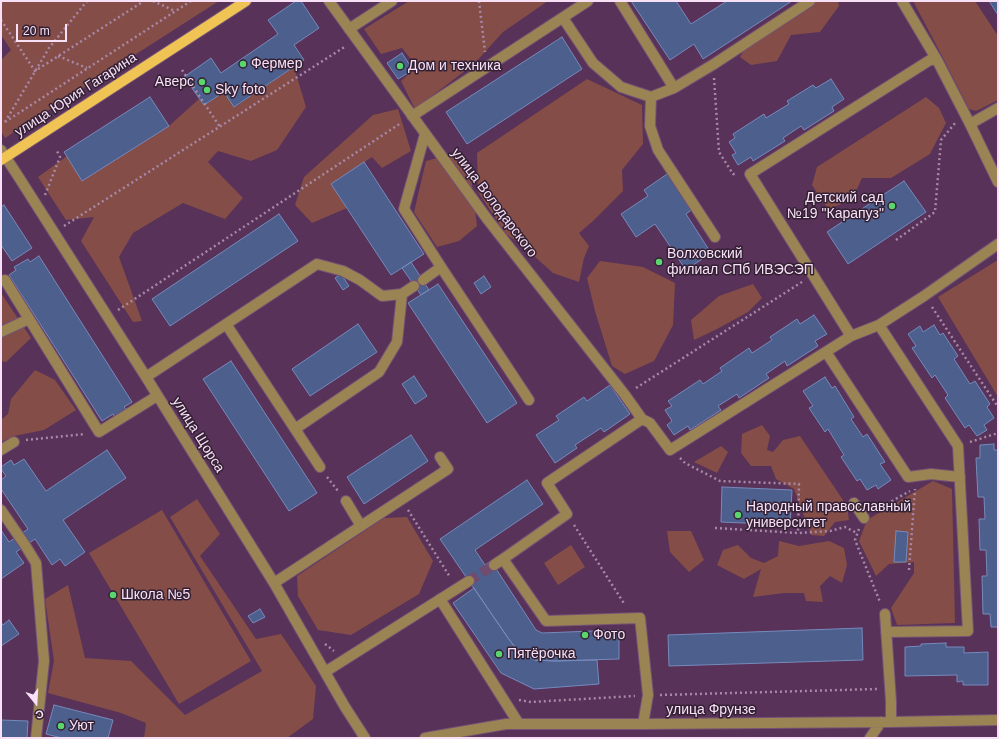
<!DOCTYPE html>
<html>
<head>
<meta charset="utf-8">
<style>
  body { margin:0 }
  #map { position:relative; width:999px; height:739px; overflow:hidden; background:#583258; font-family:Arial,sans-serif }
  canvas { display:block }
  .frame { position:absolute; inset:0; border:2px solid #f8e1f7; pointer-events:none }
  .north { position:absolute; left:16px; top:683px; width:40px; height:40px; -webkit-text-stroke:3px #332133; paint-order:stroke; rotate:162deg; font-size:11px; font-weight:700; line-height:16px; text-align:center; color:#f8e1f7 }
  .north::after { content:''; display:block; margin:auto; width:14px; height:18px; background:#f8e1f7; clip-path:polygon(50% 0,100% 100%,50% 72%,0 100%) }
  .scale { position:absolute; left:16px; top:24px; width:51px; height:18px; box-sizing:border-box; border:2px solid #f8e1f7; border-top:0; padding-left:5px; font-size:12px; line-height:14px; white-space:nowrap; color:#f8e1f7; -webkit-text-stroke:3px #332133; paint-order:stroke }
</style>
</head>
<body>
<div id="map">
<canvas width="999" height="739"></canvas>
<div class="frame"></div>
<div class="north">С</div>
<div class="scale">20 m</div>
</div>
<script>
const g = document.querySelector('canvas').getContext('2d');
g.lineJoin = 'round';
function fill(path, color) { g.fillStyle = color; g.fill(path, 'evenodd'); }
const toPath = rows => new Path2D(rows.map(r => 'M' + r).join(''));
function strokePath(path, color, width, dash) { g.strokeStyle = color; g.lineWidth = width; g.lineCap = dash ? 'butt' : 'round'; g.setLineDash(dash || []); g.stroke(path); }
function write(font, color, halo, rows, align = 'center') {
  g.font = font + ' Arial,sans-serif'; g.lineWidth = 3; g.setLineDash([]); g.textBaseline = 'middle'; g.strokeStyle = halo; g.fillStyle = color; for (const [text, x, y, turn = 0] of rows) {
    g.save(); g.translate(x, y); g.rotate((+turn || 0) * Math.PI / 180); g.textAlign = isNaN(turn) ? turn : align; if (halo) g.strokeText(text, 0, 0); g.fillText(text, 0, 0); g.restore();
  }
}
const green = toPath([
  [1,1,219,1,5,138,1,131,1,60,11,50,1,35],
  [409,1,548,1,503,32,474,64,415,109,401,81,417,67,402,48,381,54,364,29],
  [800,1,838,1,839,6,820,32,791,35,777,61,751,65,740,57,753,32],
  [913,1,975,1,998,36,998,100,976,111,969,109,941,54],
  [294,67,306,107,277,150,251,161,218,151,208,162,243,198,225,219,183,203,133,233,119,257,142,321,133,322,81,241,94,217,66,220,38,177,67,156,82,181,169,126,199,99,204,105,224,92,235,107],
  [587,79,642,105,643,144,622,170,623,191,593,221,579,233,589,246,584,258,579,282,553,273,524,247,506,234,478,192,477,153],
  [926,97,939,108,946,123,930,154,891,178,862,178,852,200,828,209,812,185,817,167],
  [398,109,411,151,382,168,372,157,331,184,347,208,312,223,295,205,304,177,373,115],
  [451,154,471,177,477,226,459,241,437,247,414,212,426,161],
  [998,260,998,397,938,297],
  [600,261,643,267,675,283,673,325,654,361,625,374,612,366,595,311,587,278],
  [753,284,762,298,748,312,717,329,694,340,691,320,719,296],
  [1,293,31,338,6,362,1,361],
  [35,370,55,380,76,410,44,430,14,436,1,442,1,420,8,414,11,399],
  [762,425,770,436,767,450,773,452,783,440,800,436,847,506,849,520,835,522,824,536,811,535,794,489,776,479,771,466,751,466,741,453,742,434],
  [721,446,728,452,717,473,694,462],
  [933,481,952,489,955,623,897,625,891,608,914,573,914,562,889,564,876,576,859,541,867,520],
  [197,499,220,534,200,556,256,639,281,634,316,686,313,719,287,738,144,738,146,723,121,713,48,693,54,661,45,599,68,585,85,658,131,661,185,715,262,671,170,517],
  [162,510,251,661,179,704,89,553],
  [407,517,433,561,419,594,351,635,318,630,298,596,297,576,384,518],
  [667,531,691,531,704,560,689,572,670,552],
  [779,541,799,546,829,541,844,548,847,565,842,583,830,576,820,586,823,602,806,601,804,593,784,593,753,597,761,569,744,579,717,565,723,550,738,545,751,558,764,563,778,556],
  [571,545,585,567,558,585,544,563]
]);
const building = toPath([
  [296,1,301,1,319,28,294,45,304,60,234,107,224,92,204,105,184,77,211,58,221,73,278,34,268,20,296,1],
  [631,1,676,1,691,24,727,1,792,1,703,59,694,44,670,60,631,1],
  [989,1,998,1,998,15,989,1],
  [562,37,582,69,467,144,446,112,562,37],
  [402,53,413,70,398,79,387,63,402,53],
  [831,79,844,99,832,107,834,111,804,130,801,126,783,138,785,141,753,161,751,157,738,165,732,155,736,153,729,142,735,138,733,134,764,114,766,118,789,104,787,101,813,85,816,88,831,79],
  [150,97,169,126,82,181,64,152,150,97],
  [364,162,424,254,391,275,331,184,364,162],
  [670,172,694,208,686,214,711,253,686,270,655,224,636,237,621,214,648,196,644,190,670,172],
  [904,181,926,212,848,264,827,232,904,181],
  [4,205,32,248,12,261,1,245,1,207,4,205],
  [279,214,298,241,170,326,152,299,279,214],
  [39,256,132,402,124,407,127,410,115,418,113,414,102,421,9,275,16,270,14,267,28,259,30,262,39,256],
  [411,262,429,290,421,295,402,268,411,262],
  [341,274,349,286,343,290,335,278,341,274],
  [484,276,491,287,481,294,474,283,484,276],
  [438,284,517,403,487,423,408,303,438,284],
  [814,315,827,334,815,341,818,346,787,366,785,361,766,374,769,378,739,398,737,394,718,406,721,410,690,430,688,426,674,435,667,425,672,421,665,410,672,406,668,401,700,380,703,384,722,371,720,368,749,348,752,353,772,340,770,337,797,319,800,324,814,315],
  [358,324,377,352,310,396,292,369,358,324],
  [934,325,940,335,943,333,958,356,954,359,970,384,975,381,990,404,987,407,994,418,984,425,987,430,977,436,969,425,965,428,945,398,948,395,935,375,932,378,912,348,916,346,908,334,920,326,923,332,934,325],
  [231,361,317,493,289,511,203,379,231,361],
  [414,376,427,396,415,404,402,384,414,376],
  [825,377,832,388,835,386,854,417,851,419,863,437,867,434,885,462,880,464,891,480,878,489,876,485,867,490,860,479,857,481,841,457,844,455,828,429,825,432,809,408,813,406,803,391,825,377],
  [610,385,630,414,604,432,601,428,575,445,577,448,555,463,536,435,559,420,556,416,584,397,587,401,610,385],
  [411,435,428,461,364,504,347,477,411,435],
  [994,444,994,450,998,450,998,627,991,627,990,614,983,614,982,576,987,576,986,550,980,550,979,519,985,519,984,497,978,497,976,458,980,458,980,445,994,444],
  [107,450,126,478,63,520,85,552,65,566,60,559,52,565,35,539,16,552,24,563,1,579,1,530,9,542,28,529,1,489,1,480,6,476,1,469,1,467,11,460,14,465,24,459,46,491,107,450],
  [527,480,543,504,475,550,485,565,491,561,536,630,542,633,619,630,619,659,555,661,535,660,518,651,508,638,440,539,527,480],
  [722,487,792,490,790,525,721,522,722,487],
  [896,531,908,532,906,562,894,562,896,531],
  [474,588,508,638,518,651,535,660,555,661,597,660,599,684,534,689,501,673,453,603,474,588],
  [260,609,265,617,253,623,248,616,260,609],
  [9,620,19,634,1,646,1,622,3,625,9,620],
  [862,628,863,660,669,666,668,635,862,628],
  [946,643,946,647,964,647,964,653,988,652,988,685,963,685,963,681,957,682,957,675,905,676,905,647,921,646,921,644,946,643],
  [54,705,113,720,108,738,62,738,46,734,54,705],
  [1,720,28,721,27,738,1,738,1,720]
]);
const minorTunnel = toPath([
  [469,581,494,565]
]);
const path = toPath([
  [153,1,175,11],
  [479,1,485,52],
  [1,20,35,71,144,1],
  [58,56,87,68],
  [182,70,220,127],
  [714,78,719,152,733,174,737,174],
  [5,122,191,1],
  [5,122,49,48,87,1],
  [45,195,60,157,57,151],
  [64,226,346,46],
  [896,240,935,212,941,140,956,122],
  [932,307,998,407],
  [118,310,401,123],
  [636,388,802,282],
  [26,440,85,434],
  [970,442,998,433],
  [680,458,685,463,720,481,799,484,798,533],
  [327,477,338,491],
  [408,510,450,577],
  [874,511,910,491],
  [574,525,625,605],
  [715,528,798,533,830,531,845,527,857,533],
  [859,529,855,540,880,602],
  [909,570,915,489],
  [325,644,334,651],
  [660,695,877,689],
  [519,700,531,702,635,696]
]);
const minor = toPath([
  [329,1,488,220,625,395,642,419],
  [620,1,674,88,714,64,810,1],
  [902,1,937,60,970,124,998,182],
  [563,18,593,63,621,87,651,97],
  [349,29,392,1],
  [674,88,651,97,650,126,658,150,715,237],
  [412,116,588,1],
  [970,124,998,108],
  [425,134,404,209,441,267,529,400],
  [1,150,18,176,146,377,274,583,345,707,365,738],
  [5,280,99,432,157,396],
  [423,280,441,267],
  [226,324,320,467],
  [879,325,958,446,968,631,886,632],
  [1,332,29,319],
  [851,336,750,174,930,60,937,60],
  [826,352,908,477,931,474,960,477],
  [146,377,317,264,343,271,360,280,382,296,402,294],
  [642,419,547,483,567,514,503,559,546,621,640,618,648,695,643,724],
  [642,419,650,423,670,450,851,336,879,325,924,296,998,244],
  [295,429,379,372,397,342,402,294,414,286],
  [1,450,14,442],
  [346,501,361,526],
  [854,503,864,518],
  [1,510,25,545,36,563,44,661,36,738],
  [494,565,503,559],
  [274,583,448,469,440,457],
  [440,599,519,724],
  [885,614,891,701,891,722],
  [325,672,469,581],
  [425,738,506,724,643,724,891,722,998,720],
  [870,738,881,722]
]);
const major = toPath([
  [1,160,246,1]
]);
const markers = [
  [243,64,4,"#5bd56e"],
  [400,66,4,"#5bd56e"],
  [202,82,4,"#5bd56e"],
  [207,90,4,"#5bd56e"],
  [892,206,4,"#5bd56e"],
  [659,262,4,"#5bd56e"],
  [738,515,4,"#5bd56e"],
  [113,595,4,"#5bd56e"],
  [585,635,4,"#5bd56e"],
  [499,654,4,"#5bd56e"],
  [61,726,4,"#5bd56e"]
];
const poiNames = [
  ["Фермер",251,64],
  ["Дом и техника",408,66],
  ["Аверс",194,82,"right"],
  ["Sky foto",215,90],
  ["Детский сад",884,198,"right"],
  ["№19 \"Карапуз\"",884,214,"right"],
  ["Волховский",667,254],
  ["филиал СПб ИВЭСЭП",667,270],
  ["Народный православный",746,507],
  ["университет",746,523],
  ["Школа №5",121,595],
  ["Фото",593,635],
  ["Пятёрочка",507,654],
  ["Уют",69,726]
];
const streetNames = [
  ["улица Юрия Гагарина",76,95,-33],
  ["улица Володарского",494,203,53],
  ["улица Щорса",198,435,58],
  ["улица Фрунзе",711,710]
];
fill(green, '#844d47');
fill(building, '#4c5f8d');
strokePath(building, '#768abc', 1);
strokePath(minorTunnel, '#704c70', 10, [10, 5]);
strokePath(minor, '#755275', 12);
strokePath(major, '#755275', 12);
strokePath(path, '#a788a6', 2.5, [2, 3]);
strokePath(minor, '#9a8453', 10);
strokePath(major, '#f0c355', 10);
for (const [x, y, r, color] of markers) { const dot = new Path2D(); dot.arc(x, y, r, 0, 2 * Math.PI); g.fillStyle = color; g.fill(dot); strokePath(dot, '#332133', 1.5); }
write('14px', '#f8e1f7', '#332133', poiNames, 'left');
write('14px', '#f8e1f7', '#332133', streetNames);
</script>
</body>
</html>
